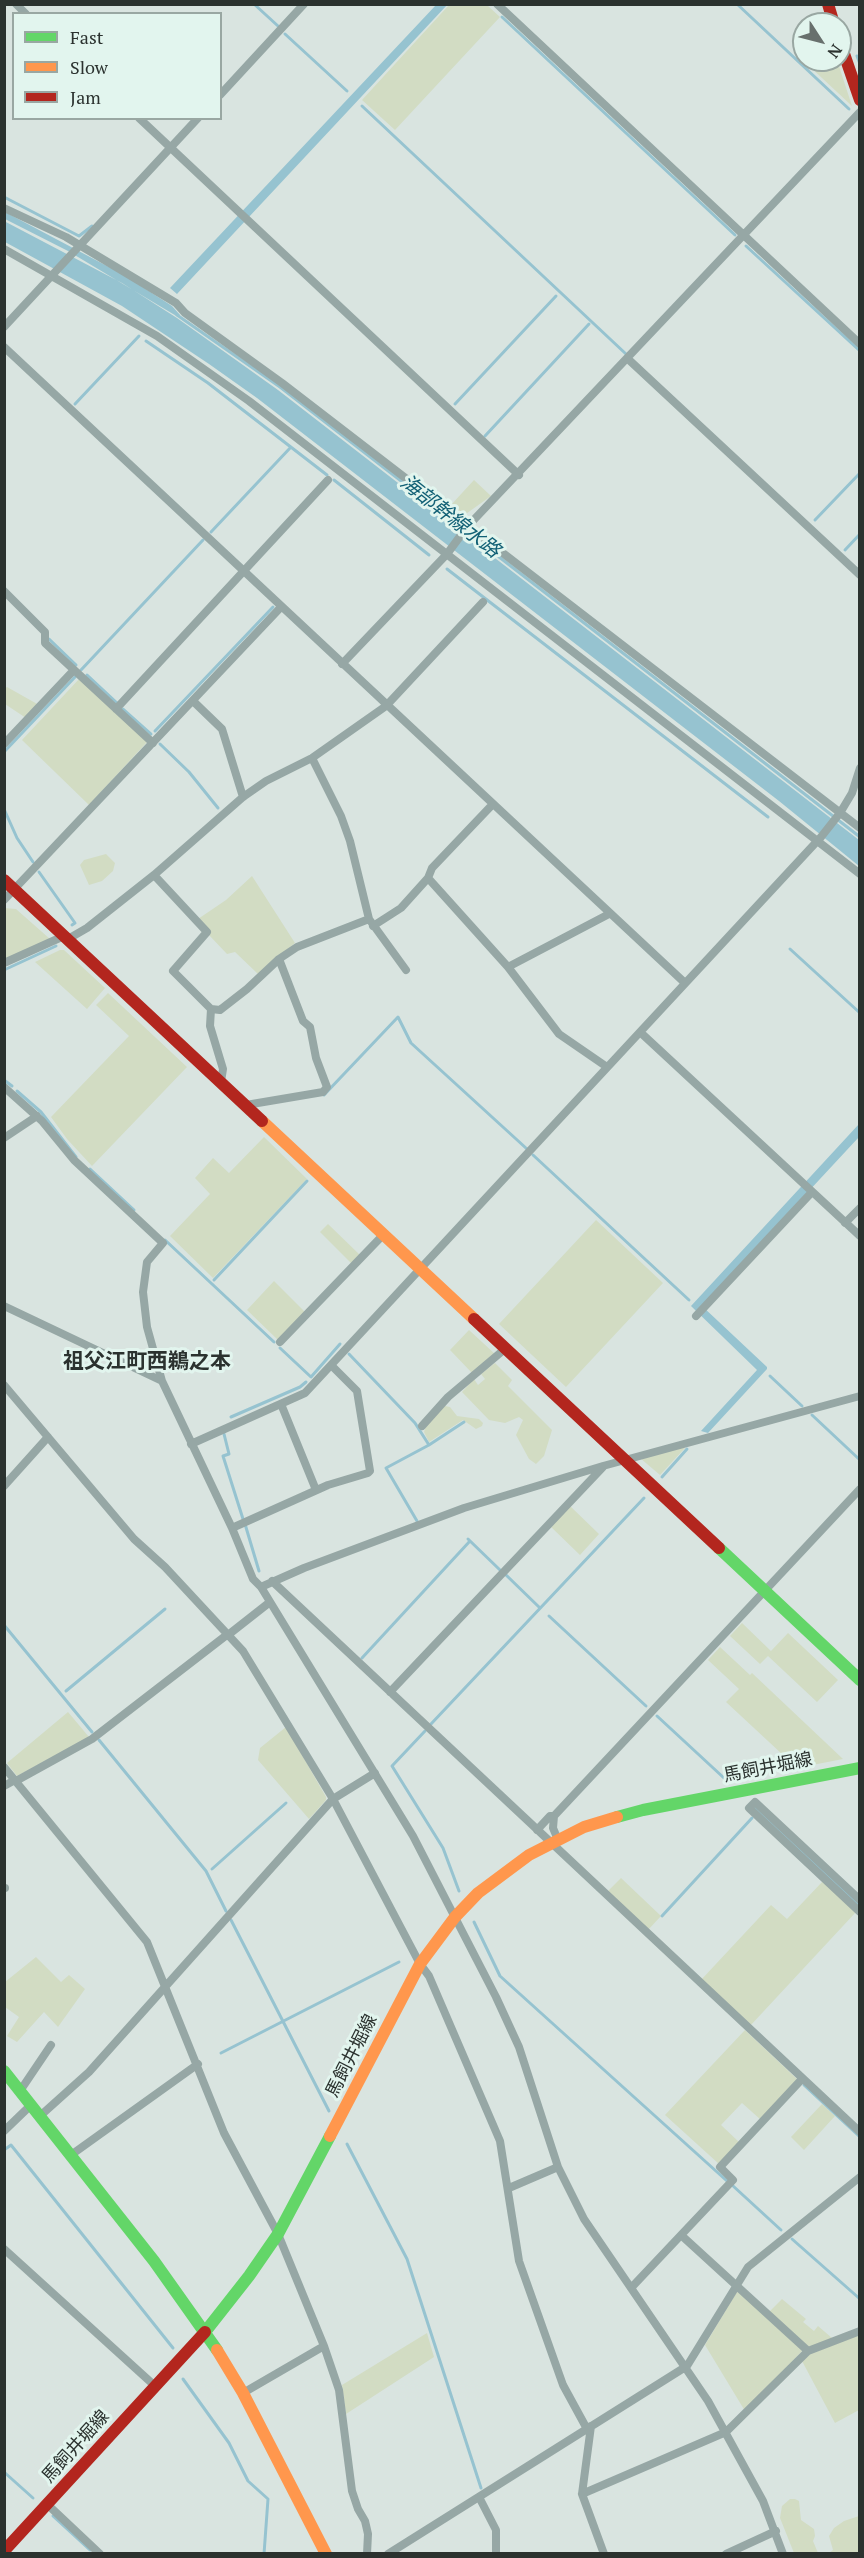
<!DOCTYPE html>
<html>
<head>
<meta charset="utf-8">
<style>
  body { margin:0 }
  #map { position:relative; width:864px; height:2558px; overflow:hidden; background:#d9e4e0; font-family:"PT Serif",serif }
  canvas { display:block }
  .frame { position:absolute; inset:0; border:6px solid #2b322f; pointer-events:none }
  .legend { position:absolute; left:12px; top:12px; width:210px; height:108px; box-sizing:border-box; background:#e2f5ee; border:2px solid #99a7a2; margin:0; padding:8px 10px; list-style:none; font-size:18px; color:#2b322f }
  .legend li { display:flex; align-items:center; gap:12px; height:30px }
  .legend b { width:30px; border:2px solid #99a7a2 }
  .north { position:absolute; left:792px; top:12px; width:60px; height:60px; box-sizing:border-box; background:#e2f5ee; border:2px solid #99a7a2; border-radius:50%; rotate:126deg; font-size:16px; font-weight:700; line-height:24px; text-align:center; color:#2b322f }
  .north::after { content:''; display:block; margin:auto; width:21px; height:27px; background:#68706d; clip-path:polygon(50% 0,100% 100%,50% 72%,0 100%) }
</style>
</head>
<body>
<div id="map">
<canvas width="864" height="2558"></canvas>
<div class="frame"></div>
<ul class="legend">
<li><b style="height:8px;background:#63d668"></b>Fast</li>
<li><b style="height:8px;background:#ff974d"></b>Slow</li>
<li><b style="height:8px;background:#b3261e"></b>Jam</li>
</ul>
<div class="north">N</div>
</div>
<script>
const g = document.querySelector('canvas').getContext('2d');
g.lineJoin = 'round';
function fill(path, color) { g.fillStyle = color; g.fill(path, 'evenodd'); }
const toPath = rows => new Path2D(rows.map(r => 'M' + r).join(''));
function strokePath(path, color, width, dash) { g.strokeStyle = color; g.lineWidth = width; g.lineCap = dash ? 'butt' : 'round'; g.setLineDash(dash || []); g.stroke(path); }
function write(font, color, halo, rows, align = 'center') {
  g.font = font + ' "PT Serif","Noto Sans JP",serif'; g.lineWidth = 6; g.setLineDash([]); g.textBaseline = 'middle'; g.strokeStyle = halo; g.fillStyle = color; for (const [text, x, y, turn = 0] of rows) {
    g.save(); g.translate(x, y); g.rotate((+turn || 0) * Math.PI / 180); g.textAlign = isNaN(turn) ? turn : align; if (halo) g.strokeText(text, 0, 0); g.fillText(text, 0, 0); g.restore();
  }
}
const green = toPath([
  [449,5,487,5,500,17,395,130,362,100],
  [810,60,837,60,852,106,807,64],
  [474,480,491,496,463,516,450,506],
  [80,678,148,741,89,805,22,740],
  [7,687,39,705,26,718,5,704,4,689],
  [106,854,115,863,113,871,102,881,89,885,80,865,84,860],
  [252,876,295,943,258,974,235,952,227,954,208,934,198,919,226,900],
  [4,908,16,909,50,939,5,960],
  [60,950,64,950,105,988,87,1009,35,962],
  [108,993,187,1067,92,1166,67,1139,51,1117,129,1036,96,1005],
  [264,1137,307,1179,213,1278,170,1236,210,1194,195,1178,213,1158,229,1173],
  [596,1220,663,1283,566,1387,499,1324],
  [328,1224,360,1255,352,1264,320,1232],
  [274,1281,305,1312,278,1340,247,1310],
  [469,1330,495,1354,472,1373,450,1350],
  [495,1363,512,1380,508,1386,552,1430,544,1456,536,1464,529,1459,516,1435,523,1420,519,1417,505,1423,489,1420,462,1392,474,1379,478,1385,485,1379,481,1374],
  [445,1406,450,1407,457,1416,479,1419,483,1423,482,1426,476,1429,463,1420,429,1442,424,1432,426,1426],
  [681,1447,685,1448,660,1475,640,1458],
  [569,1505,599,1534,580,1555,550,1526],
  [742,1623,771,1651,788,1633,838,1680,817,1702,768,1656,760,1664,730,1636],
  [720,1647,750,1675,752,1673,843,1759,797,1768,726,1702,739,1689,708,1660],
  [68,1712,89,1737,17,1776,7,1763],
  [286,1727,326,1797,326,1800,309,1819,258,1760,260,1748],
  [621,1878,661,1916,648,1930,607,1892],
  [823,1881,856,1912,750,2026,701,1980,771,1905,787,1919],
  [36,1957,61,1982,69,1975,85,1989,58,2027,44,2012,17,2042,7,2036,19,2017,5,2007,5,1982],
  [745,2030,798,2080,761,2120,742,2103,721,2125,739,2142,719,2164,665,2115],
  [822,2104,835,2116,804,2150,791,2137],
  [738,2290,804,2349,745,2411,705,2345],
  [782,2299,806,2319,803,2322,814,2331,818,2326,832,2338,809,2348,769,2312],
  [427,2333,434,2357,346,2414,342,2385],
  [859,2334,859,2410,835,2423,802,2361,813,2351],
  [790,2499,795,2499,799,2501,801,2520,814,2529,815,2536,813,2541,818,2553,794,2553,780,2518,782,2506],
  [859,2516,859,2553,829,2553,833,2550,829,2536,834,2528,844,2521]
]);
const water = toPath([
  [436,5,447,5,177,294,170,288],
  [5,212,124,275,172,306,180,315,178,317,68,251,5,219],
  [4,221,122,283,177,318,278,390,859,840,859,866,779,801,257,398,209,364,122,306,5,242],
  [859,1124,859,1137,702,1306,767,1367,767,1369,708,1433,701,1431,757,1370,691,1306]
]);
const stream = toPath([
  [254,4,278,26],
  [737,4,849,109],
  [502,17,735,235],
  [285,34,347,91],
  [857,56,860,64],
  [362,106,626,354],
  [4,197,79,236,92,226],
  [746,246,860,351],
  [177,315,280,387,860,837],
  [146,341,208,383,327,475],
  [75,404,139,336],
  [455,404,556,296],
  [485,436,589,324],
  [334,480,429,555],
  [815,520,860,473],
  [211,532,291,447],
  [845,550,860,534],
  [447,569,768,817],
  [49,639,76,665],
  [81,670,203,540],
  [87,675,117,703],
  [123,709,151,734],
  [155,731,273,607],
  [160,744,189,772,218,808],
  [4,752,75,677],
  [4,809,17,838,33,862],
  [39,872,75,923,72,925],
  [790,949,860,1013],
  [4,970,56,946],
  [4,1080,12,1086],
  [17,1091,41,1112,76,1157],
  [324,1095,398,1017,411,1043,527,1149],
  [533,1155,689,1300],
  [90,1169,134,1210],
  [165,1240,274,1342],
  [214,1280,307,1181],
  [280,1348,311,1377,340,1344],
  [349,1354,415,1423,429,1445,386,1468,417,1521],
  [770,1376,802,1406],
  [812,1415,860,1460],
  [231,1417,300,1387,306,1382],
  [224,1434,229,1454,223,1456,243,1519],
  [429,1445,464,1422],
  [662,1477,687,1449],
  [245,1524,259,1571],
  [468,1539,500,1570],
  [505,1574,540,1608],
  [549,1616,646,1706],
  [4,1625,92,1732],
  [362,1658,470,1541],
  [66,1691,165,1609],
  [657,1716,724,1778],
  [431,1724,644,1498],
  [425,1731,392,1766,443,1848,459,1891],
  [99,1740,206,1871,226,1911],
  [754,1807,860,1906],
  [212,1869,286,1803],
  [662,1916,752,1818],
  [231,1920,329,2111],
  [474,1922,500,1976,727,2181],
  [221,2053,399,1962],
  [804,2085,860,2137],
  [347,2144,407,2259,481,2488],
  [4,2150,11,2145,173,2348],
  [732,2185,781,2230],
  [792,2239,860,2299],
  [183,2379,229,2443,248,2481,268,2499,264,2554],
  [4,2472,33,2498],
  [53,2516,90,2550]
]);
const street = toPath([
  [16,4,26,14],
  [497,4,860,344],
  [220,95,304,4],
  [139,118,519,475],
  [4,208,66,237,176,303,185,313,282,383,860,828],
  [4,249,157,336,249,401,860,874],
  [4,327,198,118],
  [4,347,685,983],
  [628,359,860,575],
  [4,591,45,632,45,643,153,743],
  [342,664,447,554,467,527,860,112],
  [193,701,222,729,243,797],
  [116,709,328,480],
  [4,744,74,670],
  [312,758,341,816,350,841,369,919,406,970],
  [154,875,207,932,173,971,211,1009,220,1010,247,989,279,959,297,947,369,919],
  [428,878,508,967,559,1034,607,1067],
  [4,900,281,607],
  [373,926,401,908,428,878,432,868,492,805],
  [68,939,87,928,154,875,243,797,266,781,312,758,386,706,483,602],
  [4,963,64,936],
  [508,967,609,914],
  [211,1009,210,1026,223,1069,221,1082],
  [640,1032,860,1236],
  [4,1087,42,1121,74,1160,163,1243,147,1262,143,1292,147,1327,162,1381,232,1528,253,1579,261,1587,413,1836,496,1997,519,2047,558,2167,584,2219,708,2401,763,2501,783,2554],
  [246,1105,323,1092,327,1087,316,1058,310,1027,303,1021,279,959],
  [4,1138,37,1116],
  [845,1223,860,1208],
  [4,1306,162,1381],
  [696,1316,812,1192],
  [280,1342,384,1234],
  [4,1385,134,1539,165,1567,243,1651,333,1799,420,1964,429,1976,500,2141,519,2261,563,2385,587,2429],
  [281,1404,316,1490],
  [422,1426,448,1397,506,1348],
  [191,1444,305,1393,821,837,840,813,852,793,860,768],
  [4,1486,48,1437],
  [232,1528,328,1485,368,1473,370,1471,357,1391,331,1365],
  [272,1581,860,2132],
  [261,1587,304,1568,464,1508,603,1466,860,1396],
  [228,1635,270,1602],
  [390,1692,603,1467],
  [4,1767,147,1942,224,2133,278,2234,324,2346,339,2390,352,2491,358,2509,365,2521,368,2534,367,2554],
  [16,1781,92,1739,228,1634],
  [4,1786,15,1780],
  [537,1830,550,1816,554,1816],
  [558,1840,553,1828,554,1816,860,1489],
  [4,1888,5,1888],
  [860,1900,755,1802,749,1808,860,1912],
  [20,2091,51,2045],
  [40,2116,89,2072,333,1799,375,1773],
  [4,2131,31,2105],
  [71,2155,198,2064],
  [509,2188,558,2167],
  [681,2235,808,2351],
  [4,2249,155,2386],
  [631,2288,733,2180,720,2167,802,2079],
  [243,2393,324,2346],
  [591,2426,582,2494,604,2554],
  [582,2494,726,2432,808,2351,860,2331],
  [479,2497,496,2530,496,2554],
  [48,2505,100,2554],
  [388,2554,687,2366,748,2267,860,2177],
  [726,2554,776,2531]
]);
const fast = toPath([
  [719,1548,860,1680],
  [617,1817,643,1810,860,1768],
  [4,2071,154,2261,217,2350],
  [205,2332,249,2276,278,2234,330,2136]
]);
const slow = toPath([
  [262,1121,474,1319],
  [330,2136,420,1964,455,1917,478,1893,529,1855,584,1827,617,1817],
  [217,2350,243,2393,326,2554]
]);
const jam = toPath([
  [828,4,834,24],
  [840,42,860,100],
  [4,880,262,1121],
  [474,1319,719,1548],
  [4,2551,205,2332]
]);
const streetNames = [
  ["馬飼井堀線",768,1768,-11],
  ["馬飼井堀線",352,2056,-63],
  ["馬飼井堀線",76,2447,-48]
];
const waterNames = [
  ["海部幹線水路",450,517,38]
];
const quarterNames = [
  ["祖父江町西鵜之本",147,1362]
];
fill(green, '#d2dcc3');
fill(water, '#96c3d0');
strokePath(stream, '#96c3d0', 3);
strokePath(street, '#96a7a5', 8);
strokePath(fast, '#63d668', 12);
strokePath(slow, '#ff974d', 12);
strokePath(jam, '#b3261e', 12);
write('18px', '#2b322f', '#e2f5ee', streetNames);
write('italic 20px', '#116075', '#e2f5ee', waterNames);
write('bold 21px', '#2b322f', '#e2f5ee', quarterNames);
</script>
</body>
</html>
